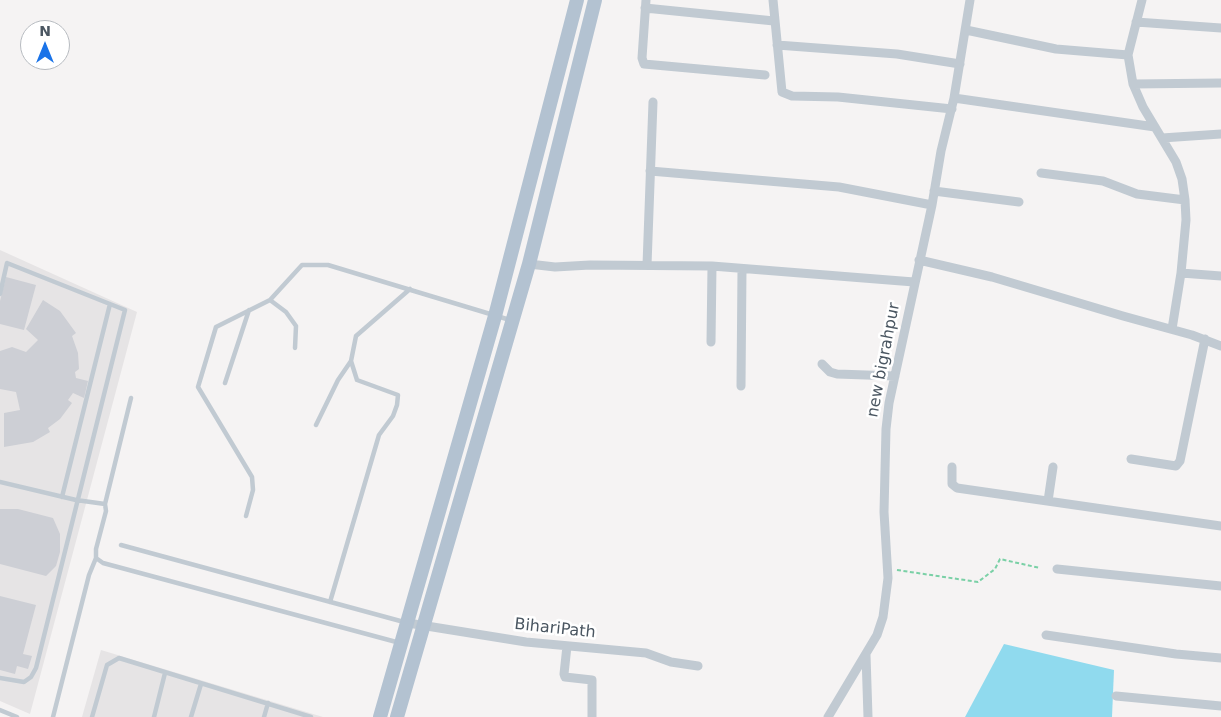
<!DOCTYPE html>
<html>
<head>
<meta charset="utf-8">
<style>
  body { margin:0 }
  #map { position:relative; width:1221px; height:717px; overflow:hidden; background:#f5f3f3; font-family:"DejaVu Sans",sans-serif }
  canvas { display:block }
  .north { position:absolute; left:20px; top:20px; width:50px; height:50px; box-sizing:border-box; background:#fff; border:1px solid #b7bbc0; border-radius:50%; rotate:0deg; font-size:14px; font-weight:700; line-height:20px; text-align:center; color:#4a5661 }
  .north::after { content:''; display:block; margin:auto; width:18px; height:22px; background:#1a73e8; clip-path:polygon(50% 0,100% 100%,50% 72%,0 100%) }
</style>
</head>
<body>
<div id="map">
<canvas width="1221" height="717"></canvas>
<div class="north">N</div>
</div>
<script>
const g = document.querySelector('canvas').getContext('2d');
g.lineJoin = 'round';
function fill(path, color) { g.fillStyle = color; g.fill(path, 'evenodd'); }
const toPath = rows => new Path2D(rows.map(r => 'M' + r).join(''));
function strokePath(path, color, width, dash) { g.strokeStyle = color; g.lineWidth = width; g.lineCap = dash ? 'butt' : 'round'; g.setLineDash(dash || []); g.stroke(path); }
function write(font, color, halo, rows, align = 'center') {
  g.font = font + ' "DejaVu Sans",sans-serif'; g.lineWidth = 5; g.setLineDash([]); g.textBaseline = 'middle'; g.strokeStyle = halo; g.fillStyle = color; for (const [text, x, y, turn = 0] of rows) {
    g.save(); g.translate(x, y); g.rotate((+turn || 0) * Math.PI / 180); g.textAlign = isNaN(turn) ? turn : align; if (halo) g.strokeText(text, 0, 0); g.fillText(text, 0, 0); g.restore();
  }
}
const education = toPath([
  [0,250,137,312,30,714,0,701],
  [101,650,323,717,82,717]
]);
const water = toPath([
  [1004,644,1114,670,1112,717,965,717]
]);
const building = toPath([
  [6,277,36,285,24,330,0,324,0,301],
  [43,300,60,311,76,333,72,336,78,353,79,369,75,372,76,378,88,381,84,398,73,393,68,400,72,403,60,419,48,428,50,432,33,442,4,447,4,413,20,410,16,392,0,389,0,351,12,347,26,352,38,340,26,329],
  [0,509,18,509,53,518,60,534,60,552,56,566,46,576,0,564],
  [0,596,36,605,23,654,32,656,28,669,17,666,15,674,0,670]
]);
const path = toPath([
  [897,570,978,582,995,569,1000,559,1040,568]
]);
const service = toPath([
  [0,294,7,263,125,310,36,668,31,677,24,682,0,678],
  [270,300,286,312,296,326,295,348],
  [225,383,249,310],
  [316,425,338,380,351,361,356,336,410,289],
  [0,482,76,500,105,504,106,511,96,549,96,558,103,563,400,643],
  [62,497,110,304],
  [105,504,131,398],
  [246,516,253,490,252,477,198,387,216,327,270,300,302,265,328,265,510,320],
  [121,545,404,622],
  [330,602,379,435,393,416,397,405,398,395,357,380,351,361],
  [0,710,17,717],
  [53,717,89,575,96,558],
  [92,717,107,665,119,658,311,717],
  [154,717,165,673],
  [191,717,201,684],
  [264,717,268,703]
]);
const minor = toPath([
  [646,0,642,58,644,64,765,75],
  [773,0,782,92,792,96,838,97,952,109],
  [1142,0,1128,55,1133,84,1143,107,1176,162,1182,179,1185,200,1186,220,1181,273,1172,329],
  [645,8,774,21],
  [1136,22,1221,28],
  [966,30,1056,49,1128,55],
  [777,45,897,54,960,64],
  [1133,84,1221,83],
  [954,98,1155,127],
  [1162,138,1221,134],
  [650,171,839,187,932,205],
  [1041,173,1103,181,1137,194,1185,200],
  [934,191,1019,202],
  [919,260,992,277,1123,316,1192,335,1221,346],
  [529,264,555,267,590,265,712,266,914,282],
  [647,265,653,102],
  [1181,273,1221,276],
  [711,342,712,266],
  [822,364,830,372,837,374,895,376],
  [741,386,742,269],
  [1131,459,1176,466,1180,461,1205,339],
  [952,467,952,484,957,488,1221,526],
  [1048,501,1053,467],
  [1057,569,1221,586],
  [408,623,526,642,646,653,671,662,698,666],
  [1046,635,1176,654,1221,658],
  [567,646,564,674,565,677,592,680,592,717],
  [866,655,868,717],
  [1116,696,1221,706],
  [828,717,877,635,883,617,888,578,884,512,886,429,889,403,932,205,941,151,954,98,970,0]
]);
const primary = toPath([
  [380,717,495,316,577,0],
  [397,717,529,264,595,0]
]);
const streetNames = [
  ["new bigrahpur",884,360,-79],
  ["BihariPath",555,629,6]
];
fill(education, '#e6e4e5');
fill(water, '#90daee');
fill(building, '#cdcfd5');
strokePath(path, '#7ad0a6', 2, [4, 2.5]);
strokePath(service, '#c1cad2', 4.5);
strokePath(minor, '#c1cad2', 9);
strokePath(primary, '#b3c2d1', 14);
write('16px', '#4a5661', '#fff', streetNames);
</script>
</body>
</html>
